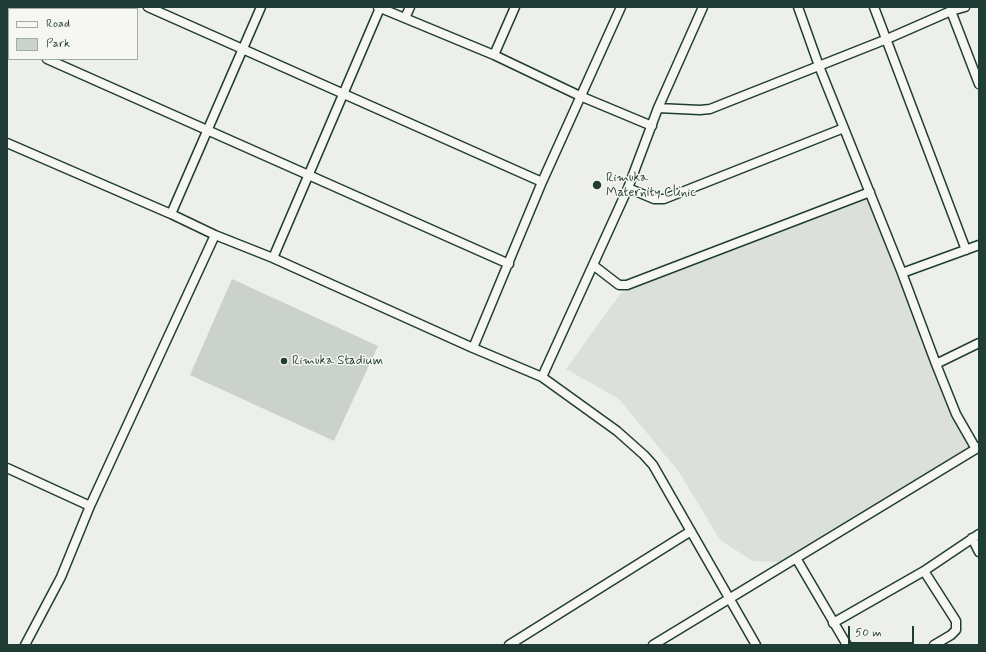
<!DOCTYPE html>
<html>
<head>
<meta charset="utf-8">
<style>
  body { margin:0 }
  #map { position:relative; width:986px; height:652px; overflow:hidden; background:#edefea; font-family:Mynerve,sans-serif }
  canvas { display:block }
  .frame { position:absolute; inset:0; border:8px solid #1f3d34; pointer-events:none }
  .legend { position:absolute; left:8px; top:8px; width:130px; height:52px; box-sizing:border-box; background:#f6f6f2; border:1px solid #a0aca6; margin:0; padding:5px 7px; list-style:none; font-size:12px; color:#1f3d34 }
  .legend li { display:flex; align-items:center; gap:8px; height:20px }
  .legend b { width:20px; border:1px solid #a0aca6 }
  .scale { position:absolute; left:848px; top:626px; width:66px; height:18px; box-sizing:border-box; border:2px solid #1f3d34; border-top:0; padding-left:5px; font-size:12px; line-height:14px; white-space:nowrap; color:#1f3d34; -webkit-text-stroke:3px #f6f6f2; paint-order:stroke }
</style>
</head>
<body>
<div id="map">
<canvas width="986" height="652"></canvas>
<div class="frame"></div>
<ul class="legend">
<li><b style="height:5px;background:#f6f6f2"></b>Road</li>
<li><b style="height:11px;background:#cbd2cc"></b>Park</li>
</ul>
<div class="scale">50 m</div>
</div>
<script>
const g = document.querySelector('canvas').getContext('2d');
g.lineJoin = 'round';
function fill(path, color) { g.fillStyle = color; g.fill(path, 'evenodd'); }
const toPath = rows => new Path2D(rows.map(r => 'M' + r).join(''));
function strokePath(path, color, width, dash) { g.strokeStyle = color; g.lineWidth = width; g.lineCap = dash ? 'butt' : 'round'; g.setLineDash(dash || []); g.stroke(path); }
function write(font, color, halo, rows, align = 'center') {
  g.font = font + ' Mynerve,sans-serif'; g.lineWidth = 3; g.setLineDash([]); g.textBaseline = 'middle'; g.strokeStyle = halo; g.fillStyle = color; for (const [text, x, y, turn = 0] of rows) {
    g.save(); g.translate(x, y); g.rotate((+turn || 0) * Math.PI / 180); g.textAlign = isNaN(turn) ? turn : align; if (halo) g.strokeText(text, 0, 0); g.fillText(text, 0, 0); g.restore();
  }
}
const built = toPath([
  [869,198,951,412,974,452,779,562,753,561,720,540,679,472,619,399,566,369,621,293]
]);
const green = toPath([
  [232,279,378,346,334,441,190,375]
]);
const minor = toPath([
  [11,7,16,9],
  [148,7,542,182],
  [378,7,494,55,580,96,652,126],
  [798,7,819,66,902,273,936,364,979,343],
  [874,7,966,250],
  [25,9,26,7],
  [951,11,979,84],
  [405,18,410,7],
  [7,51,9,46],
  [494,55,515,7],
  [47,59,509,264],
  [658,108,700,110,710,109,887,39,951,11,965,7],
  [7,143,171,214,215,235,273,258,473,348,542,377,617,431,644,455,653,465,756,645],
  [628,188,654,199,664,199,844,128],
  [171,214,261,7],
  [273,258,380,8],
  [593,265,619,285,627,285,870,192],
  [902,273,979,245],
  [473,348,542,182,621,7],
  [936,364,956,414,976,449],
  [542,377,628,188,658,108,703,7],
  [7,468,90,506],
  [972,538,979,552],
  [796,558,847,645],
  [924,571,956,621,956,630,951,635,934,645],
  [833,623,924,571,979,534],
  [25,645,61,577,90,506,215,235],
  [509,645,691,531],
  [653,645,979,447]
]);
const markers = [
  [597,185,5,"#1f3d34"],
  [284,361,4,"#1f3d34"]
];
const poiNames = [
  ["Rimuka",606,178],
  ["Maternity Clinic",606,193],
  ["Rimuka Stadium",292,361]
];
fill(built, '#dce0db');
fill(green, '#cbd2cc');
strokePath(minor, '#1f3d34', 11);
strokePath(minor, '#f6f6f2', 8);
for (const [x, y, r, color] of markers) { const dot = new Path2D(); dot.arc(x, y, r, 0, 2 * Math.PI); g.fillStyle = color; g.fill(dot); strokePath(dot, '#f6f6f2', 1.5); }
write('13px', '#1f3d34', '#f6f6f2', poiNames, 'left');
</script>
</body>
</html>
